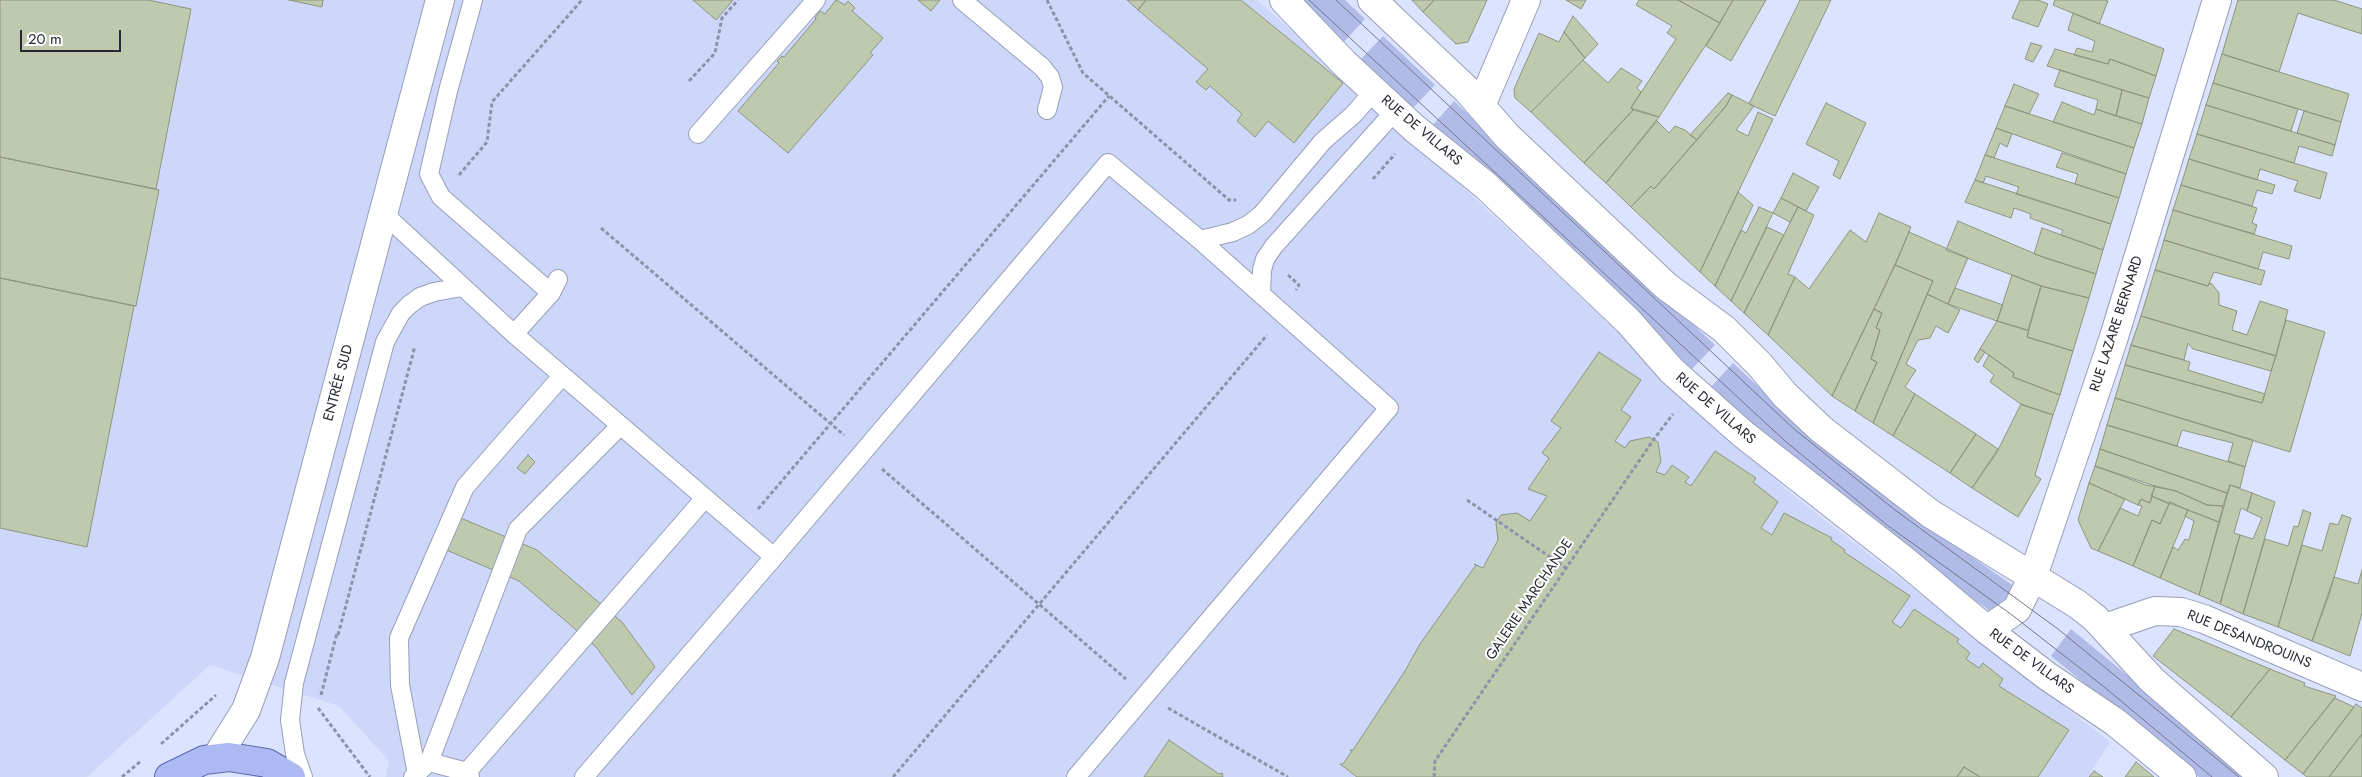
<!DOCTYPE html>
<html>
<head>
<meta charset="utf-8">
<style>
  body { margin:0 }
  #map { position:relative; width:2362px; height:777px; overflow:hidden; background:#dbe3ff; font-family:Jost,sans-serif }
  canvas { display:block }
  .scale { position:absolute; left:20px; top:30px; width:101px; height:22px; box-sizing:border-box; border:2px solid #262934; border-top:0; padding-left:6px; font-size:15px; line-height:18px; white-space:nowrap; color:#262934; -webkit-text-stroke:4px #fff; paint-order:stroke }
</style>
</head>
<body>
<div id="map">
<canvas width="2362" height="777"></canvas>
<div class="scale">20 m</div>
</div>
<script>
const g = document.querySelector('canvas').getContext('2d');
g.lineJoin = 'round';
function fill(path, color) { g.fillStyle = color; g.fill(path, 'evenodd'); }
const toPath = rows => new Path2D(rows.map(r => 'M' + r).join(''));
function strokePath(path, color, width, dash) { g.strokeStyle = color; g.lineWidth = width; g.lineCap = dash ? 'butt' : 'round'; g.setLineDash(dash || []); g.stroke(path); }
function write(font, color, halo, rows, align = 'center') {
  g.font = font + ' Jost,sans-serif'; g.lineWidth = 4; g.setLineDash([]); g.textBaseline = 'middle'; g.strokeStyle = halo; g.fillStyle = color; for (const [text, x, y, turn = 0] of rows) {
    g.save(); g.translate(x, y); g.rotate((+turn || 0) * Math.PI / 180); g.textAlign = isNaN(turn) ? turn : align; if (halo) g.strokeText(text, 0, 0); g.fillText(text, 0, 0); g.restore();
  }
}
const built = toPath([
  [0,0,1257,0,1347,79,1794,496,2110,742,2088,777,386,777,389,761,339,706,210,665,87,777,0,777]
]);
const green = toPath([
  [1296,0,1345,0,1365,19,1342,44],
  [1383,36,1435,85,1413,108,1361,59],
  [1454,101,1715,345,1692,369,1432,126],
  [1733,363,1789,415,1939,534,2015,587,2009,596,1990,611,1882,533,1742,415,1711,387],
  [2071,629,2138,684,2247,777,2199,777,2051,656]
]);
const building = toPath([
  [0,0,148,0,191,9,156,189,0,157,0,0],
  [289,0,323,0,322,7,289,0],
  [693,0,733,0,716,20,693,0],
  [836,0,845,5,848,1,855,8,852,11,883,38,870,53,873,55,788,153,738,111,779,63,777,61,782,56,784,57,816,19,815,18,820,11,825,14,836,0],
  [918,0,940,0,931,11,918,0],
  [1127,0,1146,0,1138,10,1127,0],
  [1146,0,1241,0,1343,83,1294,143,1268,121,1255,137,1237,121,1242,114,1210,86,1206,90,1196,82,1208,69,1138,10,1146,0],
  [1412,0,1434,0,1423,12,1412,0],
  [1434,0,1487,0,1468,42,1456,44,1423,12,1434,0],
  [1566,0,1586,0,1581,9,1566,0],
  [1639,0,1678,0,1720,23,1659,117,1631,108,1676,39,1667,33,1672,26,1636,5,1639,0],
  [1678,0,1733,0,1720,23,1678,0],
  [1733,0,1766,0,1731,61,1706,46,1733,0],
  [1800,0,1831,0,1775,116,1749,104,1800,0],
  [2020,0,2038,0,2048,4,2038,27,2012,18,2020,0],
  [2055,0,2104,0,2108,1,2099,24,2053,5,2055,0],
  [2238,0,2334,0,2362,9,2362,34,2298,13,2279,72,2222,54,2238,0],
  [2073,13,2164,49,2156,76,2110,59,2108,64,2074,55,2077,48,2092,52,2095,41,2068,30,2073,13],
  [1573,16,1598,44,1585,58,1564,32,1573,16],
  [1564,32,1585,58,1531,112,1515,98,1514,89,1539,33,1559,42,1564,32],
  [2031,43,2042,46,2033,62,2025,59,2031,43],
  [2055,49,2108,64,2110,59,2156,76,2149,98,2047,66,2055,49],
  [2222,54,2349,94,2341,122,2213,83,2222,54],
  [1583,60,1608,83,1621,68,1642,81,1637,88,1641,92,1631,108,1633,110,1584,163,1531,112,1583,60],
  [2060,70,2122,90,2116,116,2096,109,2098,100,2054,86,2060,70],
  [2213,83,2298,109,2291,131,2206,105,2213,83],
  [2014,84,2039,94,2029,114,2005,106,2014,84],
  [2122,90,2149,98,2142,124,2116,116,2122,90],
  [1728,93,1732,95,1726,106,1697,140,1690,135,1728,93],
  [1732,95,1754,106,1736,130,1748,136,1758,112,1773,119,1700,272,1631,207,1651,186,1654,189,1726,106,1732,95],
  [2062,102,2094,115,2096,109,2142,124,2134,148,2053,122,2062,102],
  [1826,103,1866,123,1840,179,1833,175,1839,161,1806,144,1826,103],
  [2206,105,2335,145,2332,156,2299,146,2294,163,2197,134,2206,105],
  [2005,106,2134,148,2126,174,1996,128,2005,106],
  [1633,110,1659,117,1606,183,1584,163,1633,110],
  [2304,111,2341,122,2335,145,2297,133,2304,111],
  [1657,121,1669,133,1675,126,1685,130,1697,140,1654,189,1651,186,1631,207,1606,183,1657,121],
  [1996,128,2012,134,2007,147,2000,143,1994,158,1985,155,1996,128],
  [2197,134,2327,173,2320,199,2294,191,2298,181,2260,169,2257,180,2189,159,2197,134],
  [2062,153,2126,174,2119,198,2075,184,2078,174,2056,167,2062,153],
  [1985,155,2119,198,2111,224,2016,194,2019,187,1986,176,1983,183,1975,180,1985,155],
  [0,157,159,190,136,306,0,278,0,157],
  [2189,159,2275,185,2272,194,2257,190,2252,206,2181,185,2189,159],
  [1793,173,1819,187,1806,211,1781,198,1793,173],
  [1975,180,2111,224,2103,250,2061,235,2063,230,2030,218,2031,214,2014,208,2011,218,1965,202,1975,180],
  [2181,185,2257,208,2252,223,2257,225,2254,234,2173,210,2181,185],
  [1738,192,1753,205,1715,286,1700,272,1738,192],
  [1781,198,1798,207,1790,222,1773,213,1781,198],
  [1759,207,1773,213,1731,301,1715,286,1741,230,1746,233,1759,207],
  [1798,207,1814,215,1788,274,1795,277,1768,335,1744,313,1798,207],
  [2173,210,2292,246,2289,259,2263,252,2258,269,2164,240,2173,210],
  [1879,213,1911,227,1895,265,1832,396,1768,335,1795,277,1809,289,1850,230,1866,242,1879,213],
  [1958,221,2045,258,2096,274,2089,298,2041,286,1946,250,1958,221],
  [1767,227,1784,235,1744,313,1731,301,1767,227],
  [2042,228,2103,250,2096,274,2034,254,2042,228],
  [1909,232,1968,258,1948,304,1927,294,1933,281,1895,265,1909,232],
  [2164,240,2265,271,2261,285,2214,272,2208,286,2155,270,2164,240],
  [1895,265,1933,281,1873,423,1855,411,1877,362,1871,359,1880,330,1876,328,1882,313,1874,309,1895,265],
  [2155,270,2208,286,2209,283,2212,284,2219,293,2219,305,2237,311,2232,330,2247,335,2260,301,2288,310,2276,356,2141,316,2155,270],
  [2012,275,2041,286,2028,330,1997,321,2012,275],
  [0,278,134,306,87,547,0,528,0,278],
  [2041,286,2089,298,2073,351,2027,337,2041,286],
  [1955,288,2003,305,1997,321,1948,304,1955,288],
  [1927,294,1960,310,1948,333,1936,326,1930,338,1918,340,1906,364,1916,370,1905,387,1915,394,1893,436,1873,423,1927,294],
  [1874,309,1882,313,1876,328,1880,330,1871,359,1877,362,1855,411,1832,396,1874,309],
  [2141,316,2276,356,2271,371,2193,349,2188,343,2184,360,2131,345,2141,316],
  [2286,320,2325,332,2290,452,2115,398,2125,365,2262,403,2286,320],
  [1997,321,2029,331,2027,337,2073,351,2060,395,2013,377,2014,373,1980,349,1997,321],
  [2131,345,2190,362,2188,370,2265,394,2262,403,2125,365,2131,345],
  [1980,349,1985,352,1978,363,1974,359,1980,349],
  [1599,352,1641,380,1621,410,1631,417,1615,441,1625,448,1630,441,1649,437,1658,442,1661,461,1656,472,1665,475,1672,465,1689,477,1685,482,1691,486,1715,451,1756,478,1753,482,1778,502,1761,528,1772,535,1784,513,1832,538,1831,540,1845,550,1844,552,1910,596,1892,622,1901,628,1914,609,1959,639,1957,642,1970,653,1966,659,1979,668,1983,663,2003,679,1999,686,2069,730,2038,777,1980,777,1964,767,1957,777,1357,777,1340,764,1343,764,1352,751,1350,750,1353,750,1405,671,1420,644,1476,565,1474,564,1483,568,1498,540,1496,523,1501,515,1517,513,1530,521,1547,496,1528,489,1549,458,1542,453,1561,428,1551,421,1599,352],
  [1989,355,2014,373,2013,377,2060,395,2053,415,2022,405,1990,382,1994,375,1983,366,1989,355],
  [1915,394,1976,434,1950,473,1893,436,1915,394],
  [2115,398,2253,440,2245,467,2228,461,2233,443,2182,430,2177,446,2107,425,2115,398],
  [2021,404,2053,415,2035,475,2041,479,2018,517,1972,488,1996,454,2021,404],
  [2107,425,2245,467,2240,488,2230,485,2227,493,2100,449,2107,425],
  [1976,434,1998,449,1972,488,1950,473,1976,434],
  [2100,449,2227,493,2223,506,2207,505,2176,491,2146,485,2095,466,2100,449],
  [528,455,535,462,525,474,517,468,528,455],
  [2095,466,2155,486,2150,503,2141,499,2138,505,2089,483,2095,466],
  [2089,483,2125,499,2098,551,2091,548,2078,520,2089,483],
  [2230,485,2252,493,2247,511,2241,508,2234,533,2240,535,2220,604,2199,595,2230,485],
  [2155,486,2176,491,2207,505,2223,506,2219,522,2151,496,2155,486],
  [2252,493,2275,502,2243,614,2220,604,2240,535,2253,539,2262,518,2247,511,2252,493],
  [2152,496,2169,504,2160,524,2152,520,2133,566,2098,551,2120,508,2138,516,2142,506,2138,505,2141,499,2150,503,2152,496],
  [2170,502,2188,510,2160,578,2133,566,2152,520,2160,524,2170,502],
  [2188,510,2219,522,2199,595,2160,578,2173,547,2178,550,2185,539,2189,540,2194,521,2185,516,2188,510],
  [2303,510,2311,513,2278,627,2243,614,2265,539,2288,546,2294,526,2298,527,2303,510],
  [451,514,537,550,622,622,655,667,632,695,596,647,519,581,437,546,451,514],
  [2342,515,2351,518,2329,595,2312,641,2278,627,2302,545,2322,551,2330,523,2338,525,2342,515],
  [2362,570,2362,613,2350,656,2312,641,2334,577,2358,584,2362,570],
  [2174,629,2270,669,2231,717,2153,656,2174,629],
  [2270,669,2305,683,2304,686,2336,696,2285,760,2231,717,2270,669],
  [2335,698,2354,707,2303,774,2285,760,2335,698],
  [2356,704,2362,708,2362,734,2329,777,2307,777,2303,774,2356,704],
  [2362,734,2362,777,2329,777,2362,734],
  [1169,740,1219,774,1222,773,1223,777,1144,777,1169,740],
  [2136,762,2154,777,2125,777,2136,762],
  [1964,767,1980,777,1957,777,1964,767],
  [2094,771,2103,777,2089,777,2094,771]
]);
const path = toPath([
  [1047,0,1083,73,1229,200,1236,200],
  [689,81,715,53,722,18,738,0],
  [459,175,487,142,492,102,582,0],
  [1373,179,1395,154],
  [601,228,844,435],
  [1288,275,1299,285,1296,290],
  [882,469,1126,679],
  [1467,500,1566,568],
  [758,509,1109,96],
  [338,635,415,346],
  [321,695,337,633],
  [318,708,370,777],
  [1168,708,1288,777],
  [161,744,216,695],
  [122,777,141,761],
  [893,777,1267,335],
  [1434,777,1435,761,1654,439,1673,414]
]);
const service = toPath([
  [473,0,448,91,429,174,441,197,551,293],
  [962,0,1042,67,1050,77,1053,87,1047,110],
  [698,134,816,0],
  [384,214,514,334,551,293,558,279],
  [1200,240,1233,232,1248,225,1262,214,1323,141,1353,115,1374,91],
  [1261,294,1262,270,1265,259,1274,246,1395,111],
  [514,334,774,557],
  [429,762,467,772,470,777],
  [467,772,705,498],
  [417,774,400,685,399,638,465,487,562,376],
  [303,777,295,754,290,720,294,683,385,342,401,313,409,305,420,297,434,292,462,287],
  [413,777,429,762,518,529,620,426],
  [584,777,774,557,1108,163,1200,240,1389,408,1076,777]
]);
const minor = toPath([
  [1481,106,1526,0],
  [216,758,246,710,265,658,440,0]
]);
const tertiary = toPath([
  [1284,0,1344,63,1414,128,1485,185,1628,321,1672,371,1743,434,1905,561,1987,630,2047,676,2115,722,2182,777],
  [1372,0,1467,90,1507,136,1666,286,1724,329,1760,365,1785,395,1821,429,1931,514,2077,604,2095,618,2152,680,2264,777],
  [2105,628,2155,611,2181,612,2204,619,2362,687],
  [1987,630,2017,609,2033,576,2113,340,2217,0]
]);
const primary = toPath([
  [169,777,204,760,229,757,267,763,291,777]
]);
const tram = toPath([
  [1309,0,1785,441,1887,525,2012,615,2103,686,2212,777],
  [1336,0,1794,429,1895,510,2058,629,2239,777]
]);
const streetNames = [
  ["RUE DE VILLARS",1421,131,40],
  ["RUE LAZARE BERNARD",2117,324,-72],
  ["ENTRÉE SUD",339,383,-75],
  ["RUE DE VILLARS",1715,409,41],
  ["GALERIE MARCHANDE",1530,600,-56],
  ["RUE DESANDROUINS",2249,640,22],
  ["RUE DE VILLARS",2031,662,36]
];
fill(built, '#cdd7fa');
fill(green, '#b0bce7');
fill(building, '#bfc9ae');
strokePath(building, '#8d967d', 1);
strokePath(service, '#979fb9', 20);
strokePath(minor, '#979fb9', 30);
strokePath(tertiary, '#979fb9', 30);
strokePath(primary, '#5a69ab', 30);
strokePath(path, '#8d93a8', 3, [4, 2.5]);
strokePath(service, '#fff', 18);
strokePath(minor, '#fff', 28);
strokePath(tertiary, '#fff', 28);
strokePath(primary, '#adb9f3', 28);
strokePath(tram, '#727789', 1);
write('14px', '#262934', '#fff', streetNames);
</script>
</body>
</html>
